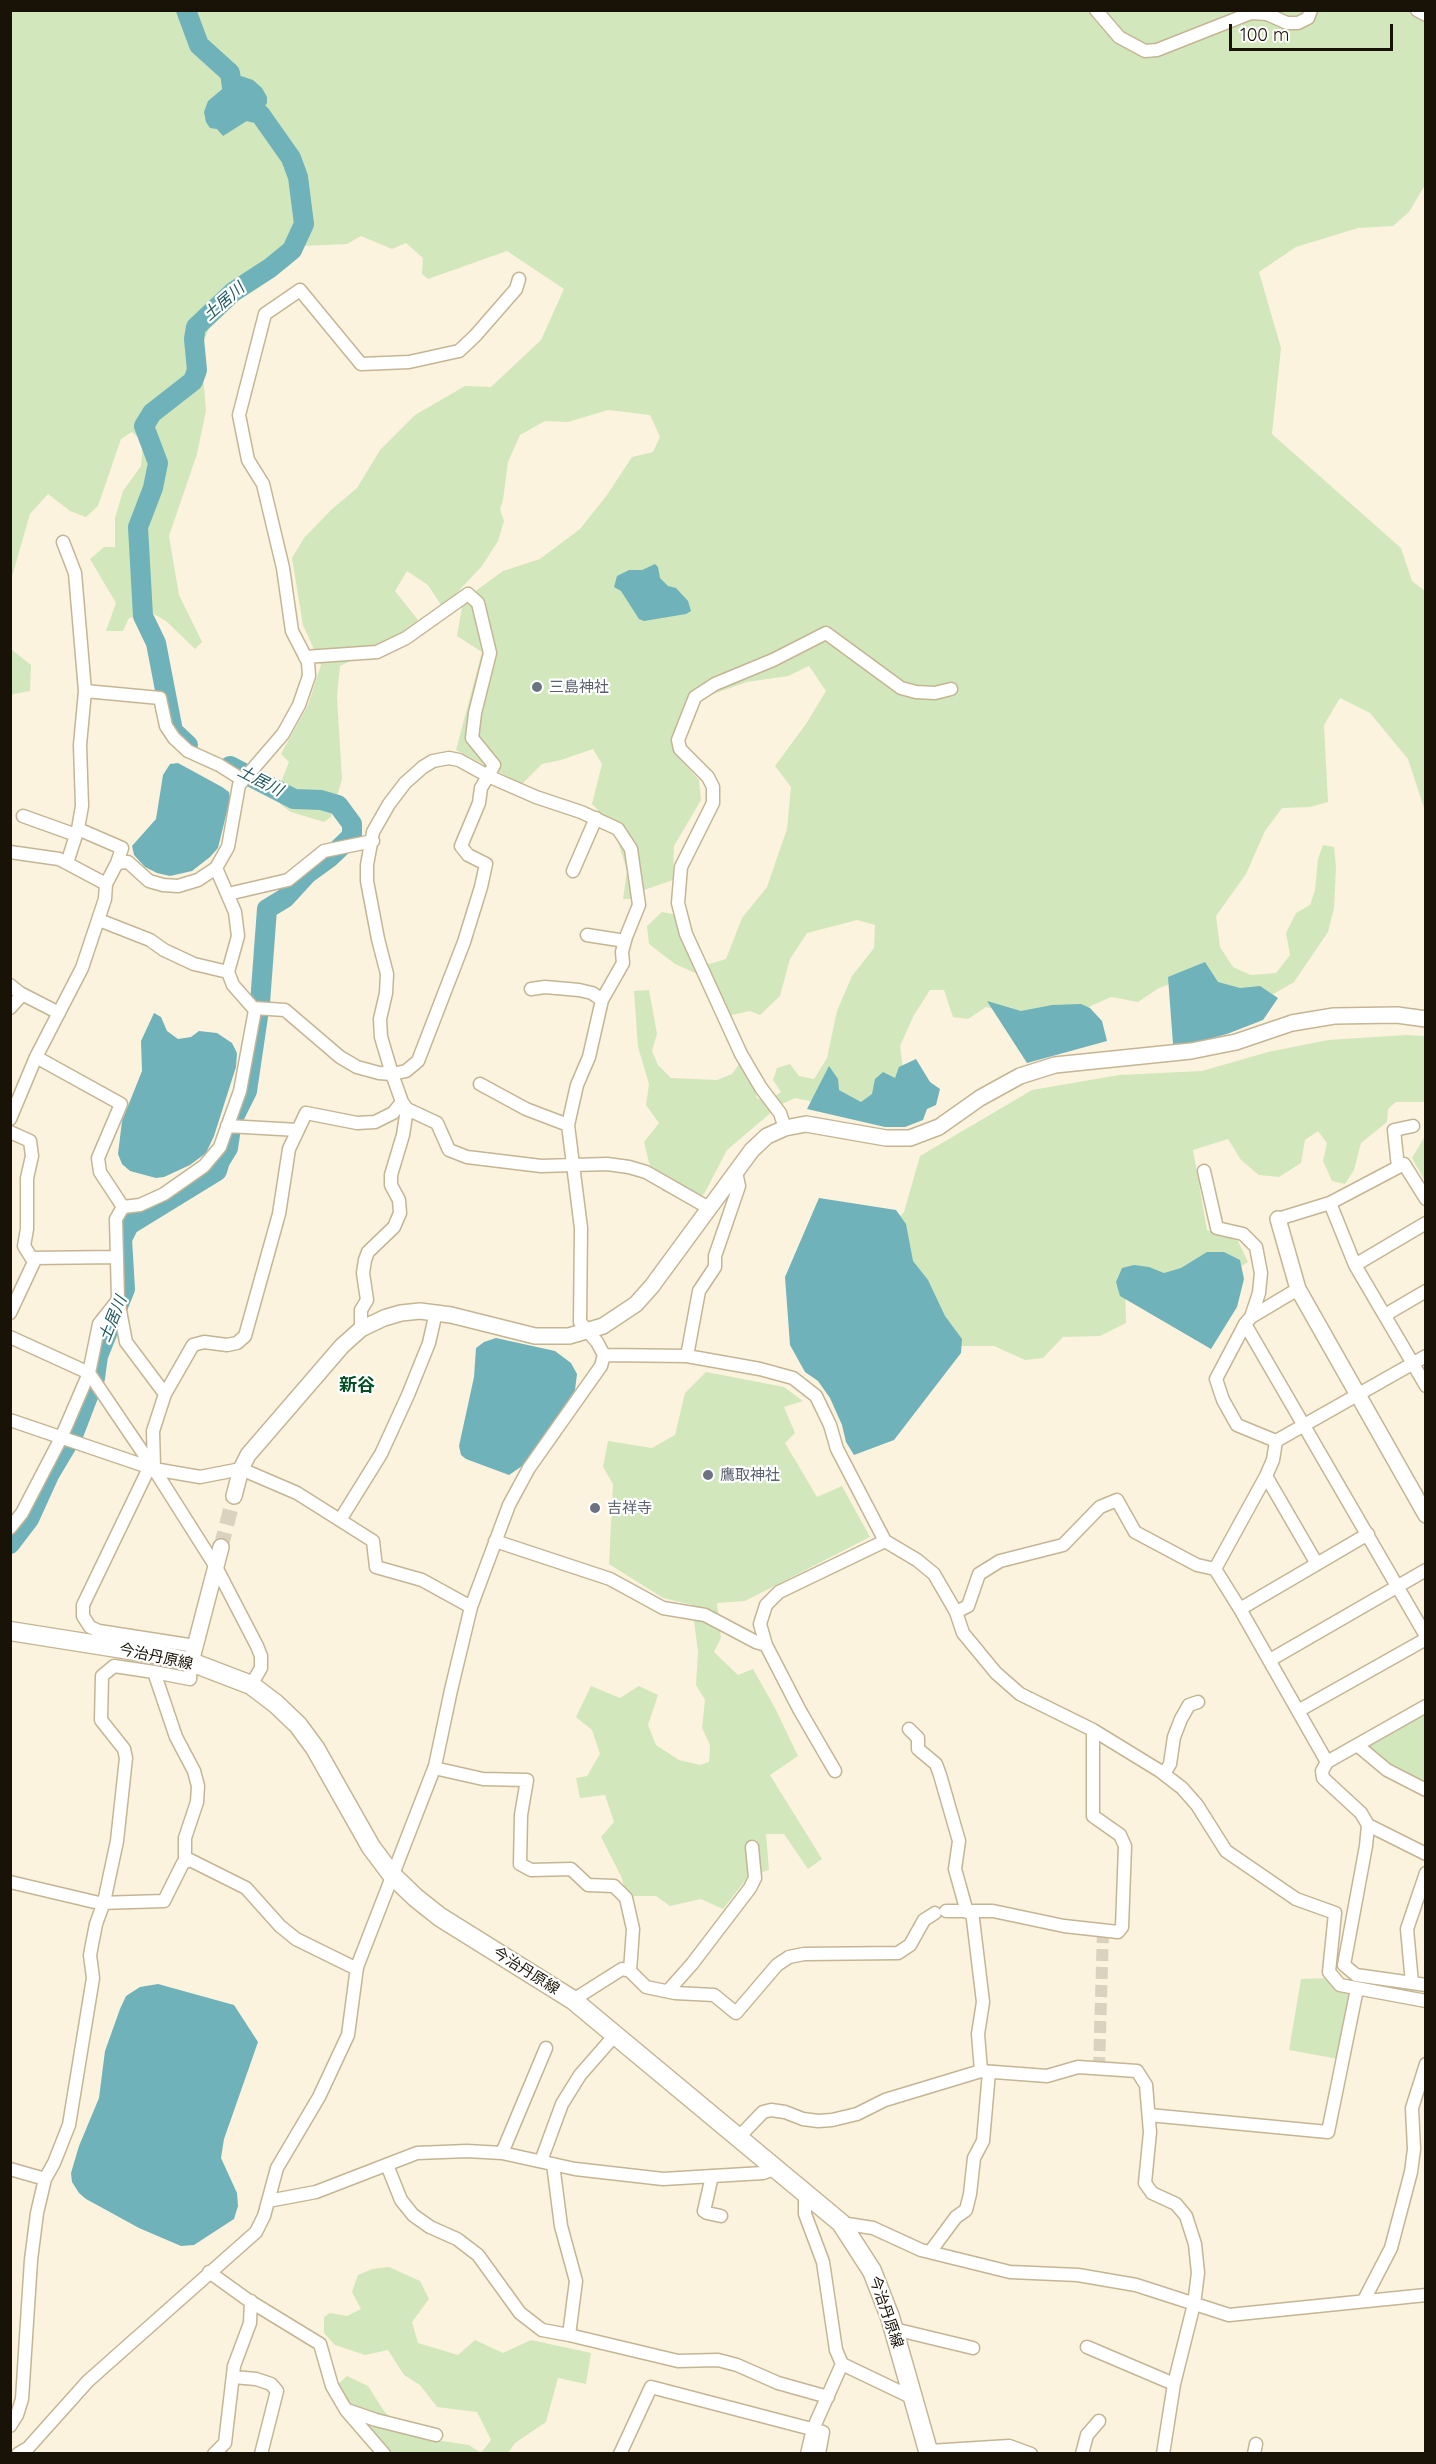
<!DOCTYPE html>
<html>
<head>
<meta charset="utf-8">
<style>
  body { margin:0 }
  #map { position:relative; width:1436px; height:2464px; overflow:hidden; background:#fcf3de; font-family:Quicksand,sans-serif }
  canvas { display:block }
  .frame { position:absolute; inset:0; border:12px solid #191307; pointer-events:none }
  .scale { position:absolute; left:1229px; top:24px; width:164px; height:27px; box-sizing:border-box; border:3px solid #191307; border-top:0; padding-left:8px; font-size:18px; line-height:21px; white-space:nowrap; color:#191307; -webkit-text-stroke:4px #fff; paint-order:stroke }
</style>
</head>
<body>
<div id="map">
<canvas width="1436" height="2464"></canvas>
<div class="frame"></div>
<div class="scale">100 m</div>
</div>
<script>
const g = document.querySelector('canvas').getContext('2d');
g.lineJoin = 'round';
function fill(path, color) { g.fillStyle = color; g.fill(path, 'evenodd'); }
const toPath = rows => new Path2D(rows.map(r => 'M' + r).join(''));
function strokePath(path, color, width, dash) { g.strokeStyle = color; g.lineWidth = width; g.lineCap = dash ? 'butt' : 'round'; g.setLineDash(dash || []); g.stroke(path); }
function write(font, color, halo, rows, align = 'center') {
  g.font = font + ' Quicksand,"Noto Sans JP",sans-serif'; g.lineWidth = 4.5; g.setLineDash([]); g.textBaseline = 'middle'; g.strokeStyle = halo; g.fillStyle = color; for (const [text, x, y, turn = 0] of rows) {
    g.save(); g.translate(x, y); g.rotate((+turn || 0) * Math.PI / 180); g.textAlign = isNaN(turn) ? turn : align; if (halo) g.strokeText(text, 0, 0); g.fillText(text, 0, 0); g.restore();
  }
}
const green = toPath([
  [11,11,1425,11,1425,185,1409,212,1393,226,1358,228,1296,247,1259,272,1281,348,1272,434,1401,548,1412,581,1425,591,1425,811,1408,759,1370,713,1340,698,1324,725,1328,802,1310,807,1282,808,1265,831,1246,874,1216,916,1220,947,1233,967,1251,975,1276,973,1290,955,1286,933,1296,913,1310,905,1315,890,1318,859,1323,845,1334,847,1336,867,1334,908,1328,932,1294,982,1265,999,1212,986,1200,973,1159,988,1138,1002,1111,997,1082,1010,1019,1016,986,1007,968,1019,953,1017,944,990,930,990,914,1015,900,1046,903,1069,877,1099,860,1108,814,1102,795,1098,780,1105,727,1150,704,1194,687,1202,663,1191,649,1163,644,1142,659,1123,646,1105,649,1084,638,1047,634,991,649,990,657,1034,652,1051,658,1065,671,1078,717,1080,732,1074,739,1064,750,1073,757,1098,766,1103,781,1092,773,1080,777,1068,790,1064,799,1076,814,1079,827,1058,837,1011,852,976,874,948,875,925,857,920,807,933,790,959,780,996,760,1015,750,1011,727,1016,713,981,675,964,649,944,647,926,662,912,677,915,685,949,709,964,726,959,742,918,767,887,787,829,791,787,775,766,806,724,826,691,809,666,788,676,747,682,685,704,673,751,699,780,701,800,674,846,673,880,644,890,634,899,623,899,627,871,613,825,592,804,602,764,593,749,561,760,542,764,522,784,456,750,482,652,457,636,462,607,477,590,503,571,540,559,580,529,607,495,632,457,653,452,660,437,650,415,608,410,568,422,545,421,520,435,508,462,503,500,500,509,504,521,498,541,482,566,452,598,441,605,428,585,407,571,395,591,418,620,389,642,340,666,337,696,342,779,331,817,324,822,291,812,281,805,276,795,289,762,281,754,308,705,321,665,303,625,292,558,304,538,331,510,357,488,380,450,415,415,465,386,491,387,541,340,564,289,507,251,428,279,422,274,423,258,406,243,392,249,361,236,347,244,302,246,272,277,226,309,210,326,203,343,203,375,206,411,197,454,169,536,179,595,202,642,195,649,166,621,152,613,129,618,123,631,106,631,116,603,90,559,104,547,115,547,115,518,123,491,141,466,143,442,132,432,121,439,98,506,86,517,70,511,48,494,30,514,11,580],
  [11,649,31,665,30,691,13,694,11,699],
  [1406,1035,1425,1036,1425,1102,1396,1102,1388,1109,1387,1122,1361,1143,1354,1170,1345,1184,1332,1181,1323,1161,1327,1143,1318,1131,1305,1140,1301,1163,1279,1177,1259,1175,1241,1160,1228,1139,1193,1150,1207,1230,1238,1241,1248,1262,1235,1270,1125,1281,1126,1323,1100,1336,1063,1337,1043,1358,1025,1360,994,1346,950,1346,888,1231,904,1212,920,1156,1032,1090,1119,1075,1202,1071,1268,1052,1328,1040],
  [1425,1136,1425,1181,1412,1158],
  [706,1372,784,1387,803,1401,784,1407,795,1433,785,1443,817,1497,842,1486,870,1537,745,1601,717,1603,721,1638,714,1652,738,1675,753,1669,775,1708,798,1756,770,1775,822,1859,808,1869,784,1834,766,1834,769,1870,748,1877,723,1909,701,1899,670,1906,656,1896,627,1896,621,1876,601,1837,614,1822,605,1795,580,1798,576,1778,587,1776,600,1754,592,1730,576,1717,591,1686,620,1698,639,1686,658,1695,648,1725,656,1745,679,1760,700,1765,709,1762,710,1745,702,1728,705,1700,696,1685,698,1652,692,1605,663,1598,609,1564,613,1484,603,1467,608,1441,652,1448,675,1435,685,1393],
  [1420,1713,1425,1715,1425,1785,1395,1770,1364,1746],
  [1330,1978,1352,1992,1338,2059,1289,2050,1301,1979],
  [389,2267,420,2281,429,2299,412,2322,418,2343,458,2355,475,2340,503,2353,531,2340,591,2353,586,2384,558,2378,546,2422,515,2443,508,2453,390,2453,368,2429,337,2385,347,2376,368,2386,384,2411,403,2430,436,2440,469,2445,481,2453,491,2440,477,2412,437,2407,420,2385,404,2375,388,2350,365,2355,335,2345,324,2333,324,2317,330,2313,347,2316,361,2309,352,2292,358,2275,372,2269]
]);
const water = toPath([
  [241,76,253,80,262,88,267,97,267,103,261,112,223,136,217,129,210,128,206,122,204,112,208,101,226,86,227,82],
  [655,564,658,567,660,578,668,586,676,588,688,601,691,611,686,614,644,621,639,619,621,591,614,587,617,576,629,570,642,570],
  [178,763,222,787,229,792,230,799,218,848,210,857,192,871,170,876,157,873,145,867,134,855,132,846,156,819,163,775,170,764],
  [1205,962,1218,982,1240,988,1260,986,1278,998,1263,1020,1227,1034,1194,1043,1173,1044,1168,977],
  [987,1001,1021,1011,1052,1005,1081,1004,1090,1008,1102,1021,1107,1041,1027,1063],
  [154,1013,161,1017,167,1031,178,1039,191,1037,199,1031,217,1033,232,1043,237,1053,236,1067,214,1136,206,1153,190,1165,164,1177,156,1178,130,1171,122,1164,118,1154,122,1121,142,1071,141,1041],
  [916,1059,930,1082,940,1089,936,1105,927,1109,923,1120,905,1127,885,1127,807,1109,829,1066,838,1079,839,1090,861,1102,872,1094,875,1079,883,1072,895,1078,899,1067],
  [819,1198,896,1210,906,1224,913,1261,928,1280,945,1316,962,1339,961,1353,894,1440,854,1455,846,1442,842,1425,830,1398,818,1381,805,1372,790,1345,785,1277],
  [1207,1252,1224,1252,1240,1260,1244,1279,1237,1307,1211,1349,1120,1296,1116,1282,1122,1268,1134,1265,1149,1267,1164,1273,1181,1268],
  [496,1338,555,1351,571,1363,577,1374,575,1390,531,1460,509,1475,466,1459,461,1455,459,1446,474,1377,476,1348,484,1342],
  [158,1984,234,2005,258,2042,224,2139,221,2158,237,2193,238,2206,234,2219,194,2245,181,2246,139,2228,86,2199,79,2193,72,2182,71,2173,79,2146,99,2098,105,2051,120,2009,126,1996,140,1987]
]);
const river = toPath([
  [186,10,199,45,230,73,235,108,260,114,291,158,298,177,304,224,292,250,270,268,233,292,196,327,194,339,197,370,193,381,152,413,144,426,158,463,153,488,138,527,143,616,156,643,173,731,188,745],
  [10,1544,29,1519,49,1475,74,1433,95,1378,98,1356,125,1289,122,1239,129,1225,217,1171,220,1161,228,1148,232,1121,247,1091,260,1003,267,909,285,898,307,874,329,858,352,836,352,824,338,805,321,800,294,799,230,766]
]);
const minorTunnel = toPath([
  [1099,2069,1103,1930]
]);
const tertiaryTunnel = toPath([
  [221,1547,234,1496]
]);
const minor = toPath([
  [1096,10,1119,37,1145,51,1157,50,1251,13,1267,14,1287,23,1298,23,1308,18,1311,10],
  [1417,10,1426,15],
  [63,542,75,573,85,691],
  [23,816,76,835],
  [78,829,122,848,117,863],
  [10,852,59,859,106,884],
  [67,863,78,829,82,806,80,745,85,691,160,698,166,726,174,738,188,751,219,765,243,780],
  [573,871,596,818],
  [228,894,288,880,324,851,373,841],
  [99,920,150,940,164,950,194,964,228,972],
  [587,935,625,941],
  [10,985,20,993,20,997,10,1008],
  [531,989,545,987,579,990,592,993,602,1000],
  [20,993,59,1013],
  [254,1008,285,1010,340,1057,357,1067,379,1073,392,1074,402,1102,407,1109,437,1123,449,1150,467,1157,541,1166,607,1164,629,1167,646,1172,709,1208],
  [480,1084,526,1109,568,1125],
  [10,1119,36,1057],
  [227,1126,298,1130,306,1113,357,1123,375,1122,393,1113,402,1102],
  [785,1128,780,1113,761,1088,741,1054,686,934,678,903,681,867,713,803,713,787,708,777,680,749,678,740,695,697,715,684,773,660,826,633,901,688,916,692,935,693,951,689],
  [10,1132,30,1141,32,1156,27,1178,27,1229,24,1246,34,1262,10,1313],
  [1398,1167,1394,1130,1413,1126],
  [1204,1171,1217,1228,1243,1234,1256,1247,1261,1273,1259,1293,1251,1317,1245,1324,1216,1379,1223,1400,1237,1425,1276,1441],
  [1330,1203,1355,1265],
  [123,1207,100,1172,98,1158,121,1104,36,1057,82,968,105,899,106,884,117,863,128,862,149,881,163,885,178,886,198,880,216,868,228,847,239,785,283,734,299,705,309,676,308,662,292,631,283,568,263,484,248,460,239,415,265,314,300,290,361,364,409,362,459,351,475,336,516,289,519,279],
  [123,1207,140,1205,164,1194,204,1166,220,1147,240,1091,255,1010,233,985,228,972,238,936,235,912,216,868],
  [123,1207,116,1219,118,1300,126,1342,165,1394,153,1431,154,1468],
  [1278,1219,1330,1203,1404,1164,1426,1199],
  [1426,1223,1355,1265,1426,1386],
  [32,1258,117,1257],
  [1385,1315,1426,1291],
  [1251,1317,1298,1289],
  [1245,1324,1426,1636],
  [361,1329,361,1310,367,1300,363,1273,365,1260,368,1252,394,1227,400,1213,399,1200,391,1185,391,1175,403,1135,407,1109],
  [10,1337,89,1373,154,1469,200,1477,241,1469,297,1493,373,1541,376,1567,422,1580,471,1607],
  [604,1355,687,1356,760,1369,793,1378,816,1396,830,1425,837,1449,885,1541,917,1560,934,1574,956,1612,963,1633,996,1673,1020,1694,1093,1730,1160,1771,1182,1788,1197,1805,1226,1851,1296,1899,1335,1913,1329,1972,1340,1985,1426,2001],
  [687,1356,699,1291,715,1267,715,1256,739,1186,736,1172],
  [165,1394,193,1345,204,1342,227,1345,237,1343,245,1336,279,1214,289,1149,298,1130],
  [10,1420,154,1469,216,1567,257,1646,261,1656,261,1668,251,1685],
  [149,1468,83,1605,83,1616,90,1627,99,1631,195,1646],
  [1266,1476,1317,1564],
  [340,1520,381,1454,408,1395,429,1343,436,1312],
  [10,1528,22,1513,61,1438,89,1373,99,1324,118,1300],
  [495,1541,610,1579,663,1608,705,1615,756,1642,766,1645],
  [1215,1569,1266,1476,1273,1460,1276,1441,1426,1356],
  [1240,1609,1368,1534],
  [956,1612,968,1606,979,1574,1000,1561,1063,1545,1100,1507,1117,1500,1135,1532,1197,1565,1215,1569,1240,1609,1327,1762],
  [1270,1660,1426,1570],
  [1426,1706,1327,1762,1322,1771,1323,1778,1361,1813,1368,1825,1366,1846,1344,1965,1356,1975,1426,1985],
  [1298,1711,1426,1639],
  [909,1729,918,1738,918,1749,936,1764,940,1775,959,1841,955,1869,967,1912],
  [1357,1745,1387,1770,1426,1790],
  [434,1768,483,1779,527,1780,521,1815,520,1864,531,1870,571,1869,588,1885,614,1886,626,1898,633,1929,630,1971],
  [835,1771,799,1709,766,1645,760,1624,766,1605,779,1592,885,1541],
  [1164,1774,1170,1764,1174,1737,1181,1719,1189,1705,1198,1702],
  [1368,1825,1426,1854],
  [185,1862,185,1838,197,1802,198,1786,194,1771,176,1737,154,1672,190,1679,191,1662],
  [10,1882,99,1903,164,1901,183,1863,190,1860,246,1888,280,1926,296,1939,357,1969],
  [946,1911,993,1911,1064,1926,1118,1932,1122,1927,1125,1846,1120,1835,1093,1816,1093,1730],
  [972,1911,983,2002,978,2034,981,2071],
  [1412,1983,1407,1929,1426,1873],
  [668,1991,692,1964,750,1888,755,1878,752,1847],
  [573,2000,622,1969,630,1971,646,1987,675,1993,714,1995,736,2013,777,1965,789,1957,804,1954,898,1953,910,1945,924,1920,935,1913],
  [1149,2115,1328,2132,1357,1989],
  [739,2137,763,2112,771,2110,785,2112,803,2119,818,2121,832,2120,857,2114,885,2100,981,2071,1047,2076,1078,2067,1137,2071,1146,2085,1150,2132,1145,2183,1152,2193,1176,2204,1186,2216,1195,2244,1198,2273,1194,2304,1174,2384,1163,2454],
  [502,2153,546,2048],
  [541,2161,562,2104,580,2075,615,2035],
  [387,2165,401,2200,413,2215,430,2227,457,2239,478,2255,520,2313,542,2330,569,2335,576,2281,561,2226,553,2164],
  [10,2169,45,2179],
  [712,2176,704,2211,707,2213,721,2216],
  [805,2192,805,2214,823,2262,836,2350,842,2364],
  [268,2201,316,2192,417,2153,467,2151,502,2153,575,2169,663,2179,763,2173,777,2168],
  [841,2223,873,2228,921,2250,1010,2272,1078,2275,1136,2285,1229,2315,1426,2295],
  [930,2252,956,2217,966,2210,970,2194,974,2158,983,2141,989,2072],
  [209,2272,248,2300,320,2344,332,2386,346,2410,384,2454],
  [1364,2300,1391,2248,1411,2172,1414,2149,1412,2108,1426,2064],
  [894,2329,973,2348],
  [569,2335,678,2361,718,2360,737,2365,778,2383,828,2397],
  [1087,2347,1174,2384],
  [233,2377,256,2379,271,2384,277,2391,261,2454],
  [347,2410,376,2420,436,2435],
  [10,2426,17,2415,22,2399,31,2260,37,2213,45,2179,54,2163,69,2125,93,1978,90,1955,96,1924,104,1902,117,1841,126,1758,124,1749,101,1720,102,1676,114,1666,154,1672],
  [929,2451,1009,2446,1031,2454],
  [18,2454,28,2448,88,2381,256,2232,264,2216,277,2168,319,2097,348,2035,357,1967,435,1766,451,1690,471,1607,509,1505,529,1468,601,1366,604,1355,597,1342,580,1322,581,1228,568,1125,577,1085,589,1057,602,1000,623,963,622,952,626,937,639,905,631,849,618,829,581,812,536,797,488,776,481,788,479,803,461,846,468,855,486,864,481,887,464,942,418,1061,406,1071,392,1074,381,1037,380,1019,386,993,387,974,378,939,367,881,367,865,373,832,389,804,405,783,423,767,433,761,449,758,459,760,488,776,494,765,472,738,475,713,490,653,478,603,468,594,406,638,377,652,305,657],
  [214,2454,225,2443,234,2366,250,2323,251,2301],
  [620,2454,651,2387,823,2432,819,2454],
  [807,2454,813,2429,842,2364,913,2398],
  [1082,2454,1087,2435,1099,2421],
  [1254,2454,1256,2444]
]);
const tertiary = toPath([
  [1278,1219,1298,1289,1426,1515],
  [234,1496,241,1469,248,1455,342,1346,361,1329,384,1318,401,1313,420,1311,451,1315,535,1336,569,1336,603,1326,636,1304,652,1286,752,1150,767,1136,785,1128,806,1124,886,1138,910,1138,939,1127,980,1098,1020,1076,1055,1065,1191,1051,1236,1042,1292,1023,1334,1016,1397,1015,1426,1019],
  [191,1662,221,1547]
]);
const secondary = toPath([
  [10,1631,155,1654,191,1662,251,1685,276,1704,298,1725,315,1748,371,1847,392,1875,416,1898,440,1917,573,2000,841,2223,872,2271,890,2317,929,2454]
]);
const markers = [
  [537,687,6,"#6b7280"],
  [708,1475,6,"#6b7280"],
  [595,1508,6,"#6b7280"]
];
const worshipNames = [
  ["三島神社",549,687],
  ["鷹取神社",720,1475],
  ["吉祥寺",607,1508]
];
const streetNames = [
  ["今治丹原線",156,1657,12],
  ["今治丹原線",526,1971,32],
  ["今治丹原線",886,2312,71]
];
const waterNames = [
  ["土居川",224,302,-41],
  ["土居川",260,781,27],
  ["土居川",113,1319,-68]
];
const quarterNames = [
  ["新谷",357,1386]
];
fill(green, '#d2e7bc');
fill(water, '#6fb2ba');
strokePath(river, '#6fb2ba', 20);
strokePath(minorTunnel, '#dad1be', 12, [12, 6]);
strokePath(tertiaryTunnel, '#dad1be', 15, [15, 8]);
strokePath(minor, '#c4b594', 15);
strokePath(tertiary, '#c4b594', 18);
strokePath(secondary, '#c4b594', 21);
strokePath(minor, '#fff', 12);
strokePath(tertiary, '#fff', 15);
strokePath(secondary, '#fff', 18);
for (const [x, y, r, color] of markers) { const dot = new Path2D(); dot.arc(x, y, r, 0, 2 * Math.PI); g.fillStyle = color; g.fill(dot); strokePath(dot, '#fff', 2); }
write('15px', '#5b616d', '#fff', worshipNames, 'left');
write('15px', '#191307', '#fff', streetNames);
write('italic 16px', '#205960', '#fff', waterNames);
write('bold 18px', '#014f22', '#fff', quarterNames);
</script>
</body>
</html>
